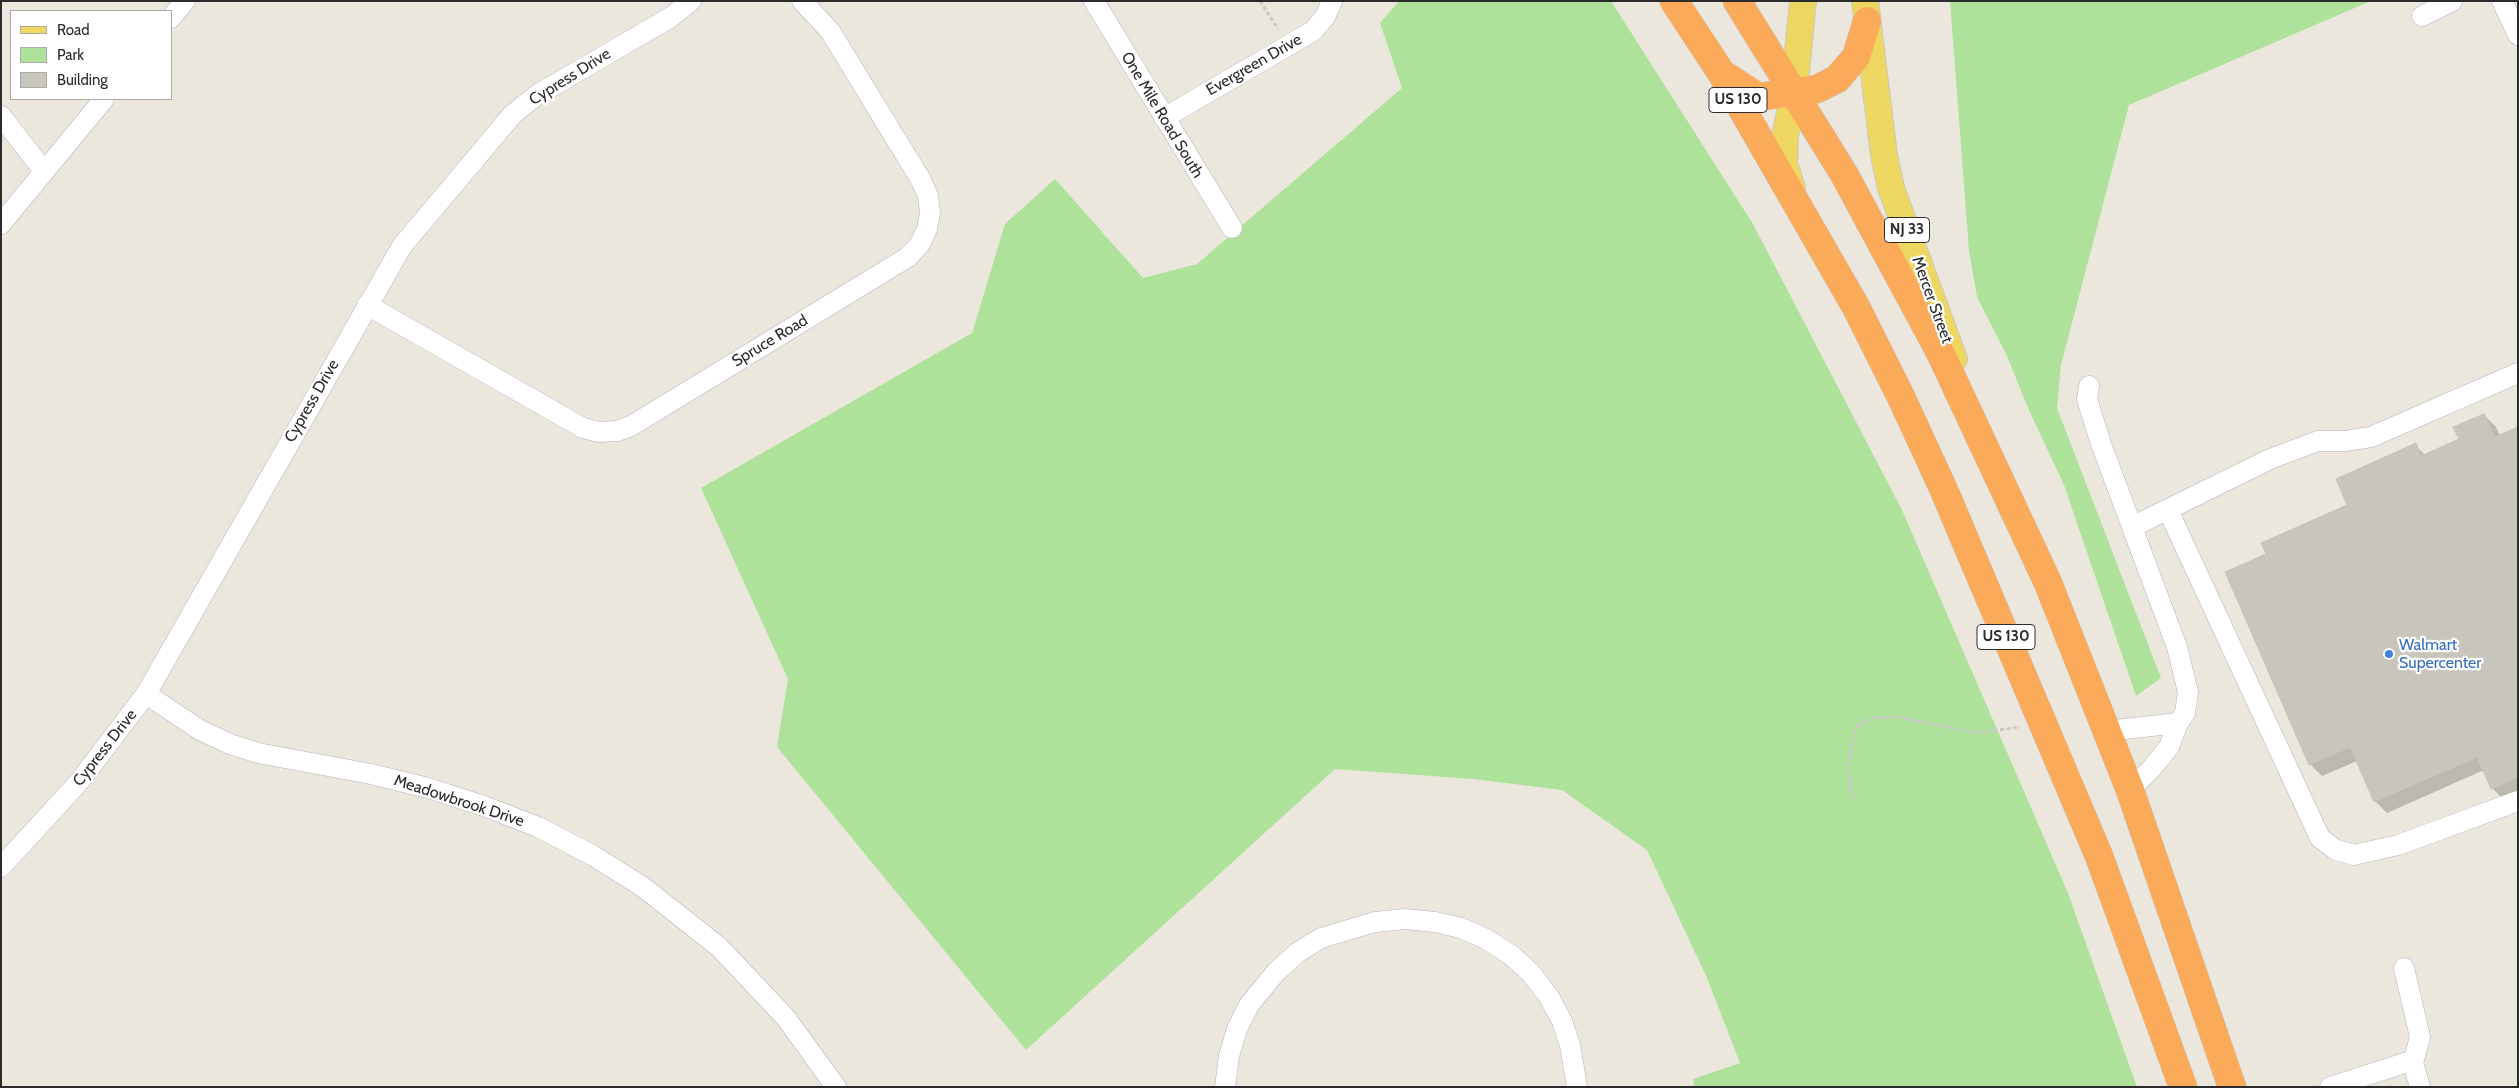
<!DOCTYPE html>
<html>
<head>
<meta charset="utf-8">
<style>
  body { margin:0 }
  #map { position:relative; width:2519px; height:1088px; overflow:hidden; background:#ece7dd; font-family:Cabin,sans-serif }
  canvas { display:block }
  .frame { position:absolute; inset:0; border:2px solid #2b2b2b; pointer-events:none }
  .legend { position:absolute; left:10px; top:10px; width:162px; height:90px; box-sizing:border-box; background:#fff; border:1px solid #aaa; margin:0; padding:6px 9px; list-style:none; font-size:15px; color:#2b2b2b }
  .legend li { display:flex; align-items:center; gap:10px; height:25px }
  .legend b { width:25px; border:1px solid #aaa }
</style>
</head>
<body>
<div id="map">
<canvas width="2519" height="1088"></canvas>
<div class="frame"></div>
<ul class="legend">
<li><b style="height:6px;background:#eed761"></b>Road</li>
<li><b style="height:14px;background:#aee29b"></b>Park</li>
<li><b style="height:14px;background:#c8c5bc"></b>Building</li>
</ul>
</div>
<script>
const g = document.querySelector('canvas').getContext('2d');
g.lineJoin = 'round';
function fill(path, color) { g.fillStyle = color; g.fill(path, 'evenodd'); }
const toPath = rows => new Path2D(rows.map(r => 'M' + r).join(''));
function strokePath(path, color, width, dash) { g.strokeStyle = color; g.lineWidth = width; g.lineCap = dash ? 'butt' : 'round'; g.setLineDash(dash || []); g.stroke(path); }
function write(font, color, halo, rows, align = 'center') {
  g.font = font + ' Cabin,sans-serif'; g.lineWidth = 4.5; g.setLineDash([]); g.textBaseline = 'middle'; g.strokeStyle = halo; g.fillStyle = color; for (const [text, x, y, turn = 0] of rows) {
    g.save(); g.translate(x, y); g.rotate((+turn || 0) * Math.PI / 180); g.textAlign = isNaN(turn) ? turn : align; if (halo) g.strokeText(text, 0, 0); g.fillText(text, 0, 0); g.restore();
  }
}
const green = toPath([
  [1399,1,1611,1,1753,224,1902,510,2068,893,2137,1087,1694,1087,1693,1079,1740,1063,1707,978,1647,850,1562,790,1473,779,1335,769,1026,1050,777,747,788,679,701,488,972,333,1005,224,1055,179,1143,278,1197,264,1402,88,1380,23],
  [1950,1,2371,1,2129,105,2061,365,2057,408,2161,678,2136,696,2064,485,2028,408,2007,356,1977,297,1969,251]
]);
const shadow = toPath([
  [2484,415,2496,427,2500,436,2518,428,2518,794,2504,800,2492,788,2484,770,2387,813,2375,801,2357,761,2322,776,2310,764,2267,555,2349,505,2415,445,2425,455,2460,440]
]);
const building = toPath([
  [2484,414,2495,437,2518,427,2518,777,2491,789,2477,757,2374,802,2350,747,2309,765,2225,572,2266,554,2261,543,2347,505,2336,479,2416,443,2421,456,2459,439,2453,427,2484,414]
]);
const path = toPath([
  [1260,1,1278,29],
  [1851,799,1849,764,1852,740,1858,725,1873,718,1897,717,1977,733,2020,727]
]);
const minor = toPath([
  [1094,1,1232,228],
  [2502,1,2518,35],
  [2422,16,2452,1],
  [171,18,185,1],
  [1,116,44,171],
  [1164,118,1313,31,1325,17,1332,1],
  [1,224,104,99],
  [367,305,583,428,599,432,617,431,631,426,908,257,920,244,927,229,930,213,928,196,921,180,830,31,802,1],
  [2089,386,2087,399,2101,444,2177,647,2188,692,2185,713,2178,723,2169,747,2152,768,2130,790],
  [2168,510,2320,838,2336,850,2354,855,2398,845,2518,801],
  [2132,527,2270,459,2318,441,2345,441,2371,437,2518,373],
  [146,694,200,730,230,744,258,753,371,774,428,788,484,806,538,827,592,855,643,887,719,947,786,1018,836,1087],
  [2107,731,2178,723],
  [1,867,79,782,146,694,402,246,513,114,537,95,671,17,691,1],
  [2404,968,2420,1037,2413,1063,2420,1087],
  [1225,1087,1229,1056,1237,1029,1249,1005,1276,972,1297,953,1321,938,1375,922,1405,919,1435,922,1461,928,1486,939,1511,955,1531,973,1549,997,1562,1021,1570,1045,1577,1087],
  [2330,1087,2414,1060]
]);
const major = toPath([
  [1865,1,1884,155,1891,188,1954,359],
  [1792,188,1784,163,1785,136,1794,92,1803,1]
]);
const highway = toPath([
  [1674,1,1722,74,1856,307,1901,397,1943,488,2099,856,2183,1087],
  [1737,1,1844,174,1940,352,2048,583,2130,790,2232,1087],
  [1726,76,1758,97,1817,89,1837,79,1856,57,1867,21]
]);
const markers = [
  [2389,654,5,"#3f7fe0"]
];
const shields = [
  [1738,100,58],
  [1907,230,45],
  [2006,637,58]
];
const shieldNames = [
  ["US 130",1738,100],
  ["NJ 33",1907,230],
  ["US 130",2006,637]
];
const streetNames = [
  ["Evergreen Drive",1254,65,-30],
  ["Cypress Drive",570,77,-32],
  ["One Mile Road South",1162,115,59],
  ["Mercer Street",1932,300,70],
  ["Spruce Road",770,341,-31],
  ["Cypress Drive",312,401,-60],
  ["Cypress Drive",105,748,-52],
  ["Meadowbrook Drive",459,801,18]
];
const shopNames = [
  ["Walmart",2399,645],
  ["Supercenter",2399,663]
];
fill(green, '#aee29b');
fill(shadow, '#0003');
fill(building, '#c8c5bc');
strokePath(building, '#c8c3b7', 1);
strokePath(minor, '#b1b2be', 21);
strokePath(major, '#c8c8c8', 28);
strokePath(highway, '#c8c8c8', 29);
strokePath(path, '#c8c8c8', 3, [4, 2.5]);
strokePath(minor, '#fff', 20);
strokePath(major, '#eed761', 26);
strokePath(highway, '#fbaa5a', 28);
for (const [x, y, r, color] of markers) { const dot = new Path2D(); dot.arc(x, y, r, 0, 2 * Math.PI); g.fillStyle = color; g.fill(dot); strokePath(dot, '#fff', 2); }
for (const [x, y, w] of shields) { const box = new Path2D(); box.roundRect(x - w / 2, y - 12.5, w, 25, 4); g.fillStyle = '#fff'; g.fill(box); strokePath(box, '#2b2b2b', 1); }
write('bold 15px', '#2b2b2b', null, shieldNames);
write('16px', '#2b2b2b', '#fff', streetNames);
write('16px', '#366cbe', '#fff', shopNames, 'left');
</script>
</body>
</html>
